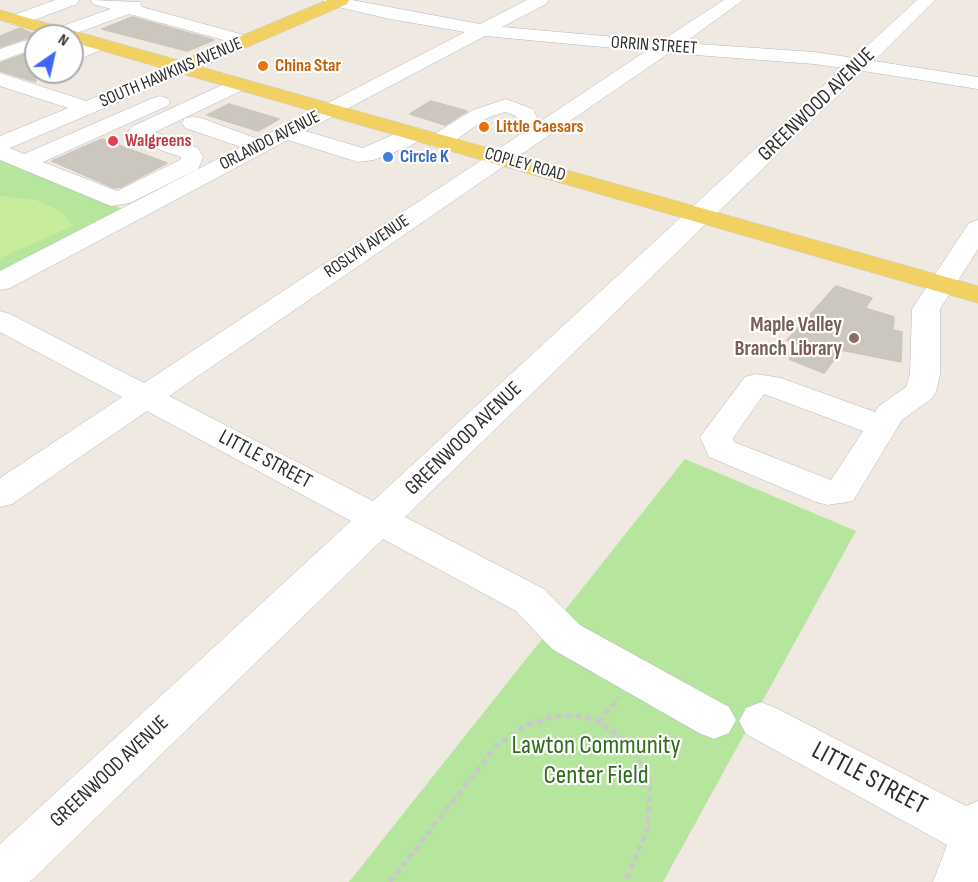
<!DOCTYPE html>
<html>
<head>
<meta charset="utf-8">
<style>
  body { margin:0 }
  #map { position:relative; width:978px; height:882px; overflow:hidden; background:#efe9e1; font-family:"Sofia Sans Condensed",sans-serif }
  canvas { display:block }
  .north { position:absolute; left:24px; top:24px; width:60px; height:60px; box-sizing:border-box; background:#fff; border:2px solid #ababab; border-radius:50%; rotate:34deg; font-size:16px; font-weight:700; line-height:24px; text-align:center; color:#2e2e2e }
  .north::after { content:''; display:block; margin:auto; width:21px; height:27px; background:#4264fb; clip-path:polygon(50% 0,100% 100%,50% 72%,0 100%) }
</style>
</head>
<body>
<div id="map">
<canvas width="978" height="882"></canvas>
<div class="north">N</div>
</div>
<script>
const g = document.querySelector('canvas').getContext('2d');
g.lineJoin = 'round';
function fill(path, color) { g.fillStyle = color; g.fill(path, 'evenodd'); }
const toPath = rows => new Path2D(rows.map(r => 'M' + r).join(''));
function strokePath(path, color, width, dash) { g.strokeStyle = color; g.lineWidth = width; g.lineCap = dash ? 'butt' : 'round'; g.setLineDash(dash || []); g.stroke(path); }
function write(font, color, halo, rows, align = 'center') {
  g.font = font + ' "Sofia Sans Condensed",sans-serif'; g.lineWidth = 4.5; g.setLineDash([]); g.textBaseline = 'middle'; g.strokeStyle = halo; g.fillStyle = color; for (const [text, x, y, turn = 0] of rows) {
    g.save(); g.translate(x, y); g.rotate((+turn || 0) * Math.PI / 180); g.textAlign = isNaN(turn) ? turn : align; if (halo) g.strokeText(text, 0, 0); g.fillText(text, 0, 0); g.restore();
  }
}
const green = toPath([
  [0,159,125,210,0,277],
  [685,459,856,531,663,882,349,882]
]);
const pitch = toPath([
  [0,196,36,200,62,212,72,226,0,258]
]);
const building = toPath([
  [132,17,214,40,187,51,102,29,132,17],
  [20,28,36,35,0,47,0,36,20,28],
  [36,50,36,82,0,71,0,63,36,50],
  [431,101,467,111,445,125,410,114,431,101],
  [229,104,279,119,258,131,207,115,229,104],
  [102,139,167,163,121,187,114,188,52,161,102,139],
  [836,286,872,298,865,308,894,317,893,330,902,332,901,362,841,350,824,373,789,359,801,346,787,340,836,286]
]);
const path = toPath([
  [599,722,619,697],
  [390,882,496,746,526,725,560,715,580,716,599,722,618,735,632,748,650,780,648,828,625,882]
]);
const minor = toPath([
  [55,0,79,0,77,4,23,24,17,25,11,24,8,20,11,16,55,0],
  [91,0,140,2,142,7,251,37,254,41,251,45,245,46,129,14,68,36,42,36,45,32,111,9,93,4,91,0],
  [323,0,352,0,480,24,527,0,548,0,546,4,502,27,661,41,724,0,743,0,684,43,814,52,854,58,917,0,935,0,874,61,978,77,978,89,863,71,405,517,544,589,580,625,729,707,736,720,729,733,714,739,699,733,552,649,516,611,383,539,30,882,0,882,0,844,351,521,147,411,12,504,0,507,0,478,122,397,0,332,0,311,10,314,144,383,527,130,520,129,516,116,505,112,487,118,447,146,439,148,431,146,428,141,431,136,473,110,506,99,533,109,538,120,541,121,646,51,485,36,305,131,363,148,406,129,414,127,422,129,425,134,422,139,410,146,374,160,358,162,288,140,10,288,0,290,0,271,241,147,185,128,182,123,185,118,193,117,201,118,258,139,465,32,390,19,325,4,323,0],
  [669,53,814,64,843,68,373,501,169,396,669,53],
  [36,37,36,48,0,61,0,49,36,37],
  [100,38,106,40,109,44,106,48,72,62,72,49,100,38],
  [182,62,189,64,192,68,189,72,10,148,24,154,153,98,160,96,167,98,170,102,167,106,43,162,117,191,180,160,181,157,143,144,131,137,128,132,131,127,233,80,247,80,250,84,247,88,155,132,198,148,203,157,198,169,130,203,111,206,0,160,0,136,68,108,0,86,0,73,86,101,182,62],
  [978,220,978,249,940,309,940,374,936,392,931,399,902,420,853,501,828,505,816,502,709,457,700,437,745,377,756,374,781,378,875,412,879,406,906,387,910,374,912,309,969,223,978,220],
  [764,394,863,431,831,480,734,442,733,438,764,394],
  [761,702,776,708,966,806,978,801,978,882,933,882,947,845,746,734,739,721,746,708,761,702]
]);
const major = toPath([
  [327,0,349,0,347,4,201,67,978,286,978,303,72,42,72,36,52,36,0,20,0,10,181,61,327,0]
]);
const markers = [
  [263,66,6,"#e8710a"],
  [484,127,6,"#e8710a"],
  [113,141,6,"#e0444e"],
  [388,157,6,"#3f7fe0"],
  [854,338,6,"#8d6e63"]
];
const farStreetnames = [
  ["ORRIN STREET",654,46,4],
  ["SOUTH HAWKINS AVENUE",171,73,-23],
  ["ORLANDO AVENUE",270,141,-27],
  ["COPLEY ROAD",525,165,16],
  ["ROSLYN AVENUE",367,247,-34]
];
const farFoodnames = [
  ["China Star",275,66],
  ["Little Caesars",496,127]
];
const farHealthnames = [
  ["Walgreens",125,141]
];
const farShopnames = [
  ["Circle K",400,157]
];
const streetNames = [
  ["GREENWOOD AVENUE",817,105,-44],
  ["GREENWOOD AVENUE",464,439,-44],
  ["LITTLE STREET",265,460,28],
  ["GREENWOOD AVENUE",110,772,-43]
];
const educationNames = [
  ["Maple Valley",842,326],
  ["Branch Library",842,350]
];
const nearParknames = [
  ["Lawton Community",596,746],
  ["Center Field",596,776]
];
const nearStreetnames = [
  ["LITTLE STREET",869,779,28]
];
fill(green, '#b6e59e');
fill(pitch, '#c9ec9a');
fill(building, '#cbc7bf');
strokePath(building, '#cbc5ba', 1.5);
strokePath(minor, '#b4b7c1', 1);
strokePath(major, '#c9c9c9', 1);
strokePath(path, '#c9c9c9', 5, [6, 4]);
fill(minor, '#fff');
fill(major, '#f2d163');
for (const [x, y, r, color] of markers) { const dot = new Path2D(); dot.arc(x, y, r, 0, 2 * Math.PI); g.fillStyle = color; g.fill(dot); strokePath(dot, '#fff', 2); }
write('18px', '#2e2e2e', '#fff', farStreetnames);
write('bold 18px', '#c56008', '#fff', farFoodnames, 'left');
write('bold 18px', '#be3a42', '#fff', farHealthnames, 'left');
write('bold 18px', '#366cbe', '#fff', farShopnames, 'left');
write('21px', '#2e2e2e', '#fff', streetNames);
write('bold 21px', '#785e54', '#fff', educationNames, 'right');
write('26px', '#2c6e1b', '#fff', nearParknames);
write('26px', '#2e2e2e', '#fff', nearStreetnames);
</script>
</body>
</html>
